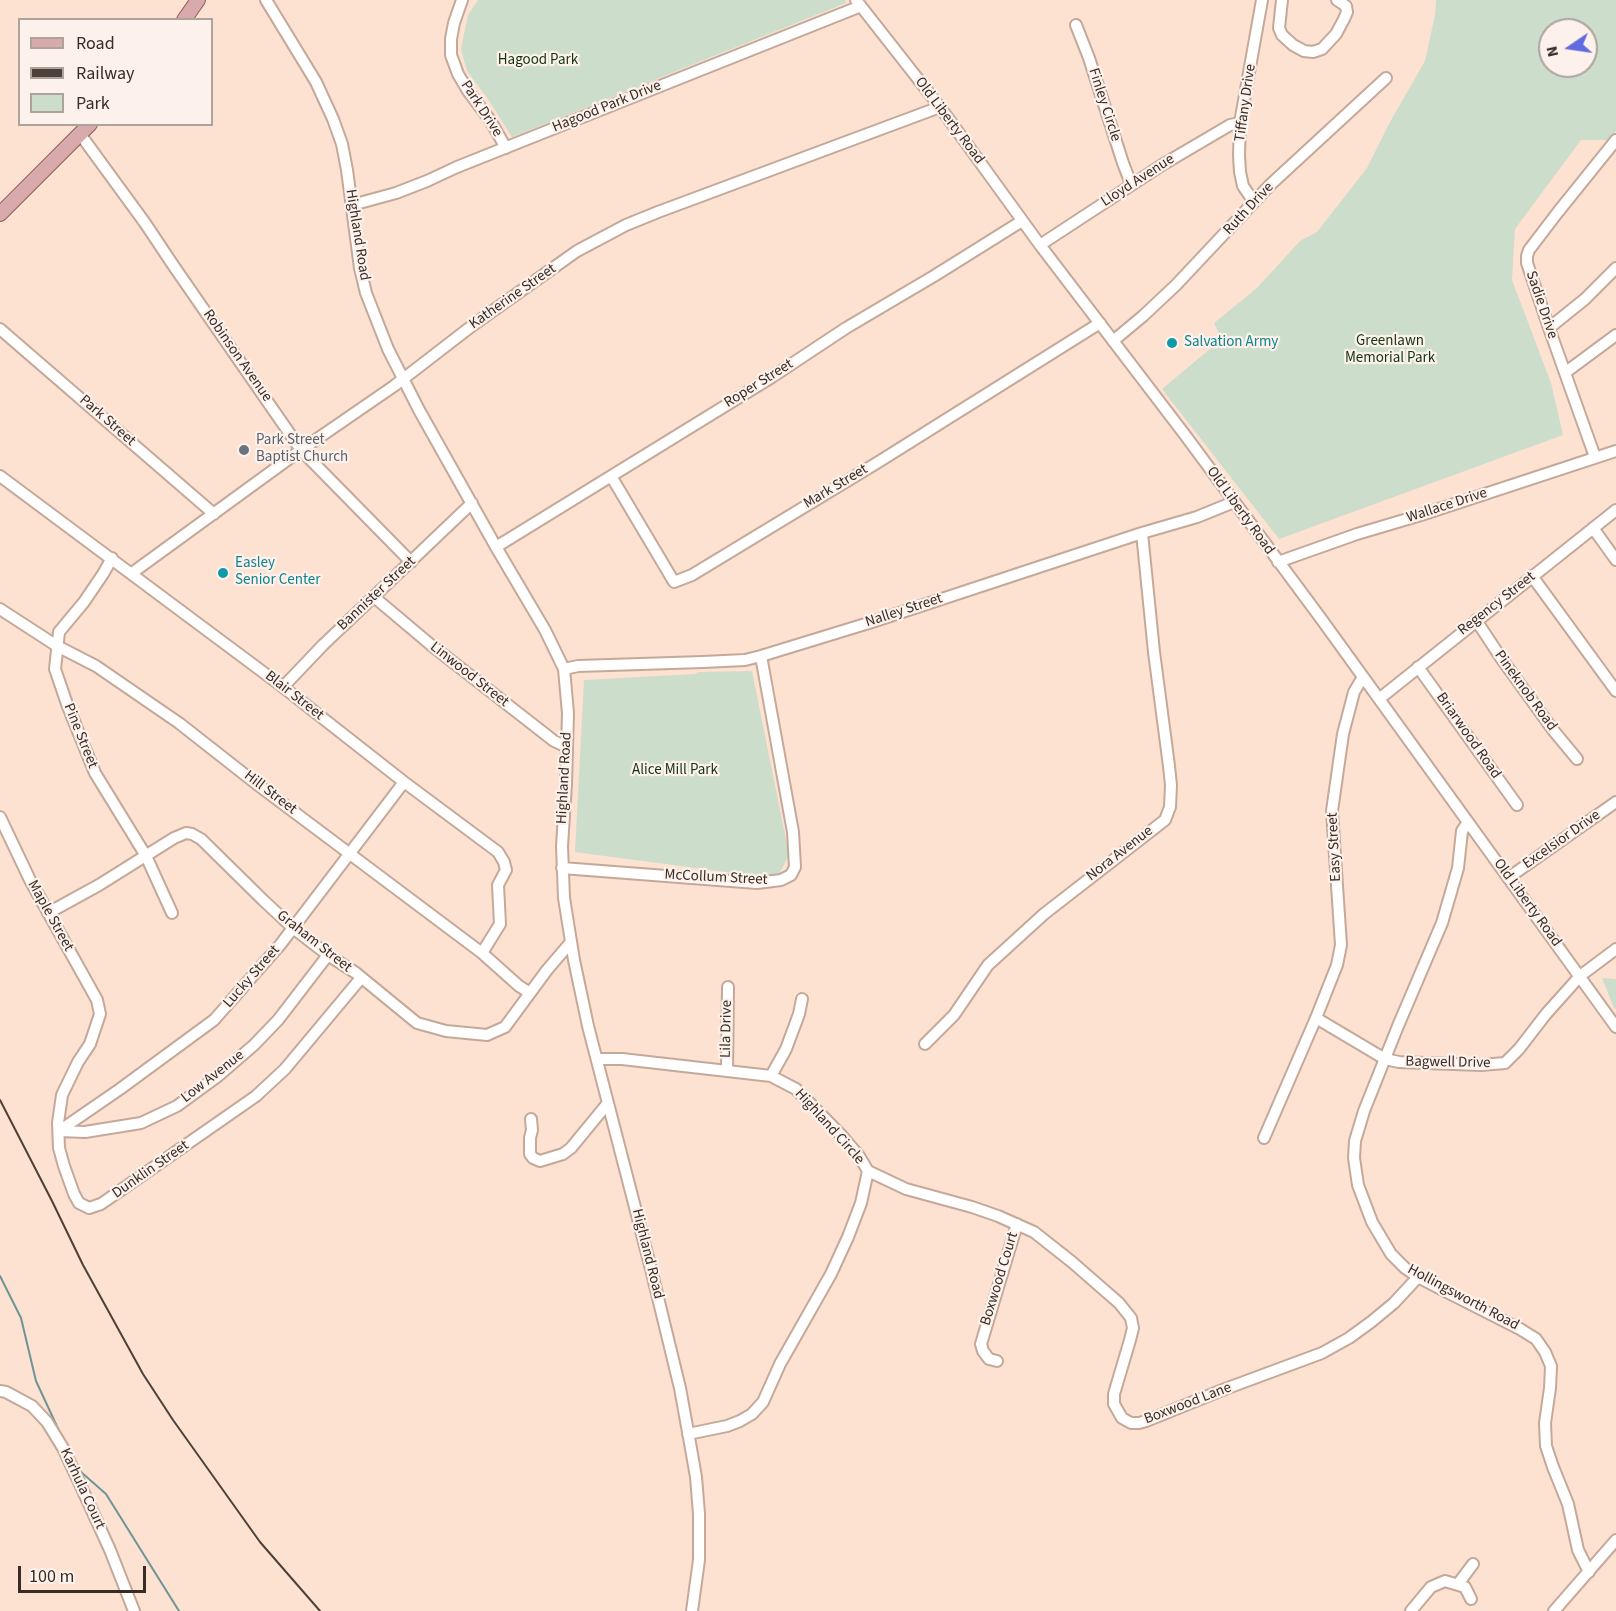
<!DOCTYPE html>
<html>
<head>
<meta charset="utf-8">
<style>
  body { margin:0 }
  #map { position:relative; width:1616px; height:1611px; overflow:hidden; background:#fde1d1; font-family:"Source Sans 3",sans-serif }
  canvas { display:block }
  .legend { position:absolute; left:18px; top:18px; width:195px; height:108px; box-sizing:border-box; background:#fdf2eb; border:2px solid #aea39c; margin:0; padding:8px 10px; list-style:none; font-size:18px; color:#372c26 }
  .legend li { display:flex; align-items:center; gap:12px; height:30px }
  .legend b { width:30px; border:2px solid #aea39c }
  .north { position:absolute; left:1538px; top:18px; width:60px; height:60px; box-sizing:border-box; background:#fdf2eb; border:2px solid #aea39c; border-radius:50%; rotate:257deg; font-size:16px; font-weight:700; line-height:24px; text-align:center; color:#372c26 }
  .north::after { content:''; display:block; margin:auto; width:21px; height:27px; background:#626ae2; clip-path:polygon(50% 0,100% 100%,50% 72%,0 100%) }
  .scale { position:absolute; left:18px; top:1566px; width:128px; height:27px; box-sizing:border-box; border:3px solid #372c26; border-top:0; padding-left:8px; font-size:18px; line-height:21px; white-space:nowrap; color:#372c26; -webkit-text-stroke:4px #fdf2eb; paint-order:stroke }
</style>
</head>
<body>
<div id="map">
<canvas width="1616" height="1611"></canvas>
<ul class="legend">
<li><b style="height:8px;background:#d8aaac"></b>Road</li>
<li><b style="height:8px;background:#4d4039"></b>Railway</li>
<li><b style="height:16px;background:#ccddcb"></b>Park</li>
</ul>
<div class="north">N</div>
<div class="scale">100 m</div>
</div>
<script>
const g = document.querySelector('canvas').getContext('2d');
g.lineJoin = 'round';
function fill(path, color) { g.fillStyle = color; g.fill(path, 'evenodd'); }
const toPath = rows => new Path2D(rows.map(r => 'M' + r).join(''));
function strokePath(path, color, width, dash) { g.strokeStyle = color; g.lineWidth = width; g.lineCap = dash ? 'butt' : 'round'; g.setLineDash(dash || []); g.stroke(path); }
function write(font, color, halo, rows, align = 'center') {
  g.font = font + ' "Source Sans 3",sans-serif'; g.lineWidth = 4.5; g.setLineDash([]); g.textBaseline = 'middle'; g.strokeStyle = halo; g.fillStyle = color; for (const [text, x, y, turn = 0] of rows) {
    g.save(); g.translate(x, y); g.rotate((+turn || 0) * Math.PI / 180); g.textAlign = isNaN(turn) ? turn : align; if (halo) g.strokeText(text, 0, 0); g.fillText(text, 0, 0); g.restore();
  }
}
const green = toPath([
  [478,0,845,0,846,3,512,137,488,99,467,71,461,49,468,15],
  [1436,0,1616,0,1616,131,1609,140,1581,140,1515,229,1512,280,1551,383,1563,435,1279,539,1162,389,1222,339,1214,323,1257,288,1300,241,1317,232,1367,168,1390,122,1425,61,1435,15],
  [1550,30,1586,30,1586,66,1550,66],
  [752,671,789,855,779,874,748,875,575,852,584,680,695,674,699,672],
  [1602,978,1616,979,1616,1009,1614,1008]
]);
const stream = toPath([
  [0,1276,21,1318,36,1381,61,1435],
  [76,1464,81,1472,106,1494,179,1611]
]);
const minor = toPath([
  [266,0,316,82,333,119,342,144,347,170,360,268,366,293,388,349,419,410,496,547,545,630,564,669,568,713,566,784,562,846,564,898,574,960,588,1026,651,1269,680,1388,690,1443,696,1477,699,1514,699,1560,692,1611],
  [462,0,454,23,451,39,451,55,458,74,468,91,490,120,506,148],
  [856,0,940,107,1040,245,1185,435,1322,620,1616,1027],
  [1282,0,1279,28,1282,35,1293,45,1304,51,1313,52,1322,49,1336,34,1344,19,1347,12,1346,6,1337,0],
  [1076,25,1089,58,1123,163,1131,184],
  [80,134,145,223,173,265,301,450,411,562],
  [1254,202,1243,186,1240,172,1239,155,1240,123,1262,0],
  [352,205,396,193,427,181,457,167,861,6],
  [1040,245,1162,165,1230,125,1240,123],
  [1549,328,1585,299,1616,268],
  [0,329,214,514],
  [1113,341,1143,316,1176,285,1270,185,1386,78],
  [1566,372,1616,335],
  [1595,457,1549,328,1527,263,1527,256,1529,250,1558,212,1616,140],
  [0,476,283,687,404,782,498,852,504,862,506,870,498,885,500,924,482,953],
  [611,476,674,582,692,575,880,461,1100,323],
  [1593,528,1616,560],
  [496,547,772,377,846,328,934,276,1022,221],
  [112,558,103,574,84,602,59,632,55,669,67,704,95,773,146,856,172,913],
  [1278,562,1357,534,1421,515,1616,451],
  [132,573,301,450,394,386,473,325,577,251,626,225,658,212,940,107],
  [1532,576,1616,691],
  [374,597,431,645,554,741,567,747],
  [0,609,57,646,96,666,179,723,258,785,482,953,519,986,530,993],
  [1476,620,1501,658,1553,730,1577,759],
  [1418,667,1517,805],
  [564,669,578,666,703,662,745,660,761,656,872,622,1142,533,1197,517,1234,502],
  [283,687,323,645,472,503],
  [1379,699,1616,510],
  [0,817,30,880,97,1000,100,1014,90,1044,78,1062,62,1095,58,1123,59,1148,64,1166,74,1194,79,1203,89,1208,101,1204,256,1096,285,1069,361,978],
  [1468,822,1462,831,1458,868,1442,923,1398,1026,1364,1111,1355,1141,1354,1158,1358,1185,1372,1222,1391,1254,1405,1268,1418,1277,1443,1290,1520,1329,1536,1339,1545,1352,1551,1366,1550,1388,1545,1423,1546,1446,1553,1467,1568,1504,1578,1550,1589,1572],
  [562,868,757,883,781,880,791,875,795,867,793,832,761,656],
  [1508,878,1616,802],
  [48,913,99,885,174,838,186,833,192,834,201,839,264,901,293,928,328,955,356,973,417,1023,446,1031,487,1035,505,1027,547,970,571,942],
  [1316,1018,1385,1059,1399,1062,1481,1065,1505,1063,1519,1049,1546,1014,1580,976,1616,949],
  [925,1044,954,1015,988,965,1044,914,1165,820,1170,807,1171,785,1169,766,1154,652,1142,533],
  [597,1059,622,1059,771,1076,796,1089,842,1136,859,1156,868,1171,861,1203,848,1237,831,1274,780,1364,763,1402,752,1414,740,1421,727,1426,688,1434],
  [727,1071,728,987],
  [771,1076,786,1049,799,1014,802,999],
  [531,1119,532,1130,530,1138,530,1154,533,1158,540,1161,563,1154,571,1148,608,1103],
  [59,1131,120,1089,214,1020,280,945,404,782],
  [59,1131,85,1132,141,1123,177,1106,218,1076,254,1045,278,1020,328,955],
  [1264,1138,1316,1018,1337,965,1341,945,1332,811,1343,734,1354,692,1363,677],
  [868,1171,906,1189,972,1207,998,1216,1034,1232,1072,1262,1119,1303,1131,1318,1133,1328,1130,1340,1114,1394,1114,1404,1122,1418,1131,1423,1139,1423,1146,1421,1225,1389,1322,1353,1349,1338,1371,1322,1394,1303,1418,1277],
  [997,1361,989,1359,983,1351,981,1344,1017,1224],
  [0,1391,6,1392,32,1406,47,1422,63,1448,79,1482,110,1550,134,1611],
  [1458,1584,1473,1564],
  [1411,1611,1431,1587,1445,1581,1465,1587,1471,1599],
  [1554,1611,1616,1540]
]);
const major = toPath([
  [184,20,198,0],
  [0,214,90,124]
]);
const rail = toPath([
  [0,1100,52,1201,83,1265,143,1374,173,1420,260,1542,320,1611]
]);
const markers = [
  [1172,343,6,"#0f9aa8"],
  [244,450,6,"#6b7280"],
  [223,573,6,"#0f9aa8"]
];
const parkNames = [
  ["Hagood Park",538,61],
  ["Greenlawn",1390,342],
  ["Memorial Park",1390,359],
  ["Alice Mill Park",675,771]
];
const streetNames = [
  ["Tiffany Drive",1246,103,-82],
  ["Finley Circle",1104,105,72],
  ["Hagood Park Drive",607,107,-22],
  ["Park Drive",481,109,57],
  ["Old Liberty Road",949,121,53],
  ["Lloyd Avenue",1138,181,-33],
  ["Ruth Drive",1249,209,-47],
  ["Highland Road",357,235,81],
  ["Katherine Street",513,297,-35],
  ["Sadie Drive",1541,305,71],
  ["Robinson Avenue",237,356,55],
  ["Roper Street",759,384,-32],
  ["Park Street",107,421,41],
  ["Mark Street",836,487,-31],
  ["Wallace Drive",1447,506,-18],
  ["Old Liberty Road",1240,511,54],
  ["Bannister Street",377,594,-43],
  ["Regency Street",1497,604,-38],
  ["Nalley Street",904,611,-18],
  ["Linwood Street",469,675,38],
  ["Pineknob Road",1525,691,54],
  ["Blair Street",294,696,38],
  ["Pine Street",80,736,68],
  ["Briarwood Road",1468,736,55],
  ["Highland Road",565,778,-87],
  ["Hill Street",270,793,37],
  ["Excelsior Drive",1562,840,-35],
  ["Easy Street",1335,847,-93],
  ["Nora Avenue",1120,854,-38],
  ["McCollum Street",716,878,3],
  ["Old Liberty Road",1527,903,54],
  ["Maple Street",50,916,61],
  ["Graham Street",314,942,38],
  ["Lucky Street",252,977,-49],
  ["Lila Drive",727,1029,-89],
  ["Bagwell Drive",1448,1063,1],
  ["Low Avenue",213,1077,-38],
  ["Highland Circle",829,1127,48],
  ["Dunklin Street",151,1170,-35],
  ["Highland Road",647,1254,76],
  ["Boxwood Court",1000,1279,-73],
  ["Hollingsworth Road",1463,1298,28],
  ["Boxwood Lane",1188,1404,-21],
  ["Karhula Court",82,1489,65]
];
const cultureNames = [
  ["Salvation Army",1184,343],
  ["Easley",235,564],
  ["Senior Center",235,581]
];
const worshipNames = [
  ["Park Street",256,441],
  ["Baptist Church",256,458]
];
fill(green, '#ccddcb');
strokePath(stream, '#6e9596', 2);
strokePath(minor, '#c4a99a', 14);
strokePath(major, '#8f5a59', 16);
strokePath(minor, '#fff', 10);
strokePath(major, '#d8aaac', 14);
strokePath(rail, '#4d4039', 2);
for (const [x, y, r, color] of markers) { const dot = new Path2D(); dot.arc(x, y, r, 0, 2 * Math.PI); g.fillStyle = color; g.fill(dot); strokePath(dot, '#fdf2eb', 2); }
write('15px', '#113512', '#fdf2eb', parkNames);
write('15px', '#372c26', '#fdf2eb', streetNames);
write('15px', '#0d838f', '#fdf2eb', cultureNames, 'left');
write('15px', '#5b616d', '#fdf2eb', worshipNames, 'left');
</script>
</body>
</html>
